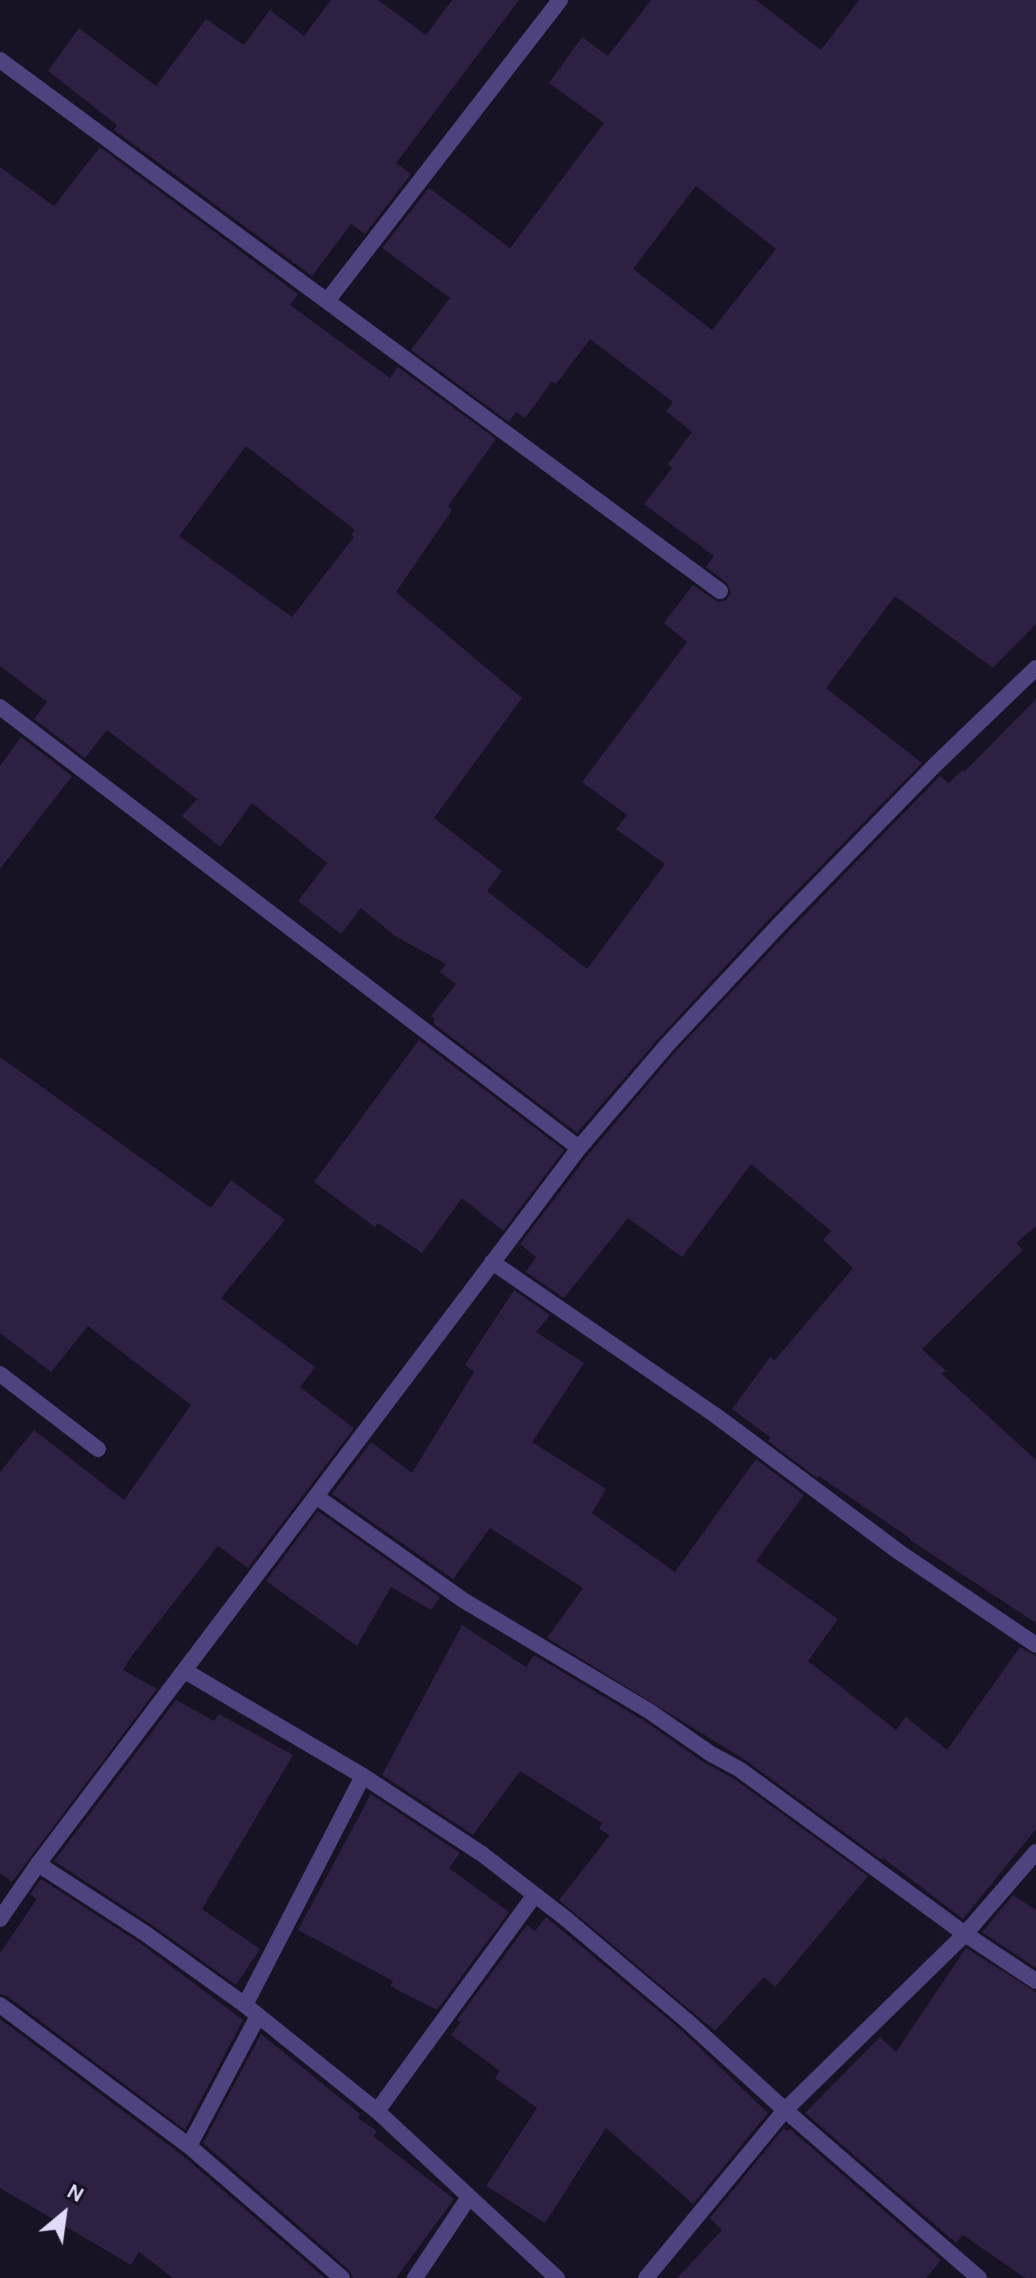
<!DOCTYPE html>
<html>
<head>
<meta charset="utf-8">
<style>
  body { margin:0 }
  #map { position:relative; width:1036px; height:2278px; overflow:hidden; background:#181225; font-family:Karla,sans-serif }
  canvas { display:block }
  .north { position:absolute; left:24px; top:2174px; width:80px; height:80px; -webkit-text-stroke:6px #181225; paint-order:stroke; rotate:29deg; font-size:22px; font-weight:700; line-height:32px; text-align:center; color:#e3dafa }
  .north::after { content:''; display:block; margin:auto; width:28px; height:36px; background:#e3dafa; clip-path:polygon(50% 0,100% 100%,50% 72%,0 100%) }
</style>
</head>
<body>
<div id="map">
<canvas width="1036" height="2278"></canvas>
<div class="north">N</div>
</div>
<script>
const g = document.querySelector('canvas').getContext('2d');
g.lineJoin = 'round';
function fill(path, color) { g.fillStyle = color; g.fill(path, 'evenodd'); }
const toPath = rows => new Path2D(rows.map(r => 'M' + r).join(''));
function strokePath(path, color, width, dash) { g.strokeStyle = color; g.lineWidth = width; g.lineCap = dash ? 'butt' : 'round'; g.setLineDash(dash || []); g.stroke(path); }
const building = toPath([
  [331,0,378,0,426,35,452,0,519,0,396,163,411,174,365,234,351,224,312,276,114,130,117,125,48,71,79,28,156,86,206,19,244,45,270,10,304,36],
  [651,0,756,0,821,50,859,0,1036,0,1036,624,993,668,895,596,826,688,922,763,771,917,659,1038,577,1133,433,1023,435,1019,431,1016,456,984,440,972,446,964,395,936,361,908,341,934,298,901,327,863,252,803,220,847,182,816,197,799,107,730,85,758,34,719,47,702,0,666,0,167,54,206,100,147,298,294,290,305,390,378,398,367,496,439,448,506,452,510,396,592,522,698,434,818,502,871,487,891,587,969,665,864,616,829,627,815,582,782,687,642,664,623,693,585,718,602,725,601,731,593,727,583,706,567,714,556,644,504,672,468,668,464,692,432,666,411,673,402,590,339,556,384,552,381,525,418,516,412,509,422,411,350,450,298,382,248,429,188,510,248,604,123,549,83,582,37,608,56],
  [696,186,776,249,712,330,633,269],
  [246,446,355,530,351,535,354,537,292,617,179,536],
  [1036,699,1036,1226,1016,1243,1023,1250,922,1349,946,1371,942,1374,1036,1460,1036,1623,910,1540,911,1539,819,1476,817,1478,768,1441,771,1438,732,1409,770,1357,775,1360,853,1268,823,1240,831,1231,751,1164,682,1257,628,1218,564,1298,526,1272,536,1257,520,1244,588,1155,675,1052,787,933,940,776,949,783,962,770,964,772],
  [21,737,72,776,0,869,0,766],
  [419,1040,564,1150,503,1231,462,1198,422,1253,378,1223,375,1227,314,1182],
  [0,1057,211,1208,231,1180,285,1220,221,1298,315,1367,300,1387,354,1428,248,1568,218,1546,131,1657,123,1670,157,1689,12,1882,0,1873,0,1472,34,1430,124,1500,191,1405,88,1326,51,1372,0,1333],
  [514,1290,550,1315,536,1332,584,1363,532,1442,606,1489,592,1513,675,1572,756,1459,804,1495,756,1561,838,1619,808,1661,896,1730,906,1717,947,1750,1020,1647,1036,1656,1036,1829,963,1919,883,1858,882,1860,745,1760,547,1638,583,1588,490,1528,453,1579,332,1494,371,1442,412,1473,474,1372,465,1365],
  [318,1511,440,1597,431,1610,391,1587,357,1646,266,1581],
  [462,1625,526,1667,534,1655,643,1720,705,1763,733,1778,868,1876,775,1987,764,1977,715,2031,559,1900,610,1835,599,1829,602,1823,520,1771,473,1835,382,1775],
  [176,1700,214,1721,219,1714,293,1755,202,1909,260,1949,236,1985,152,1925,54,1861],
  [371,1794,460,1853,449,1868,509,1912,437,2010,390,1986,393,1981,298,1930],
  [41,1879,140,1943,243,2020,185,2130,7,1996,0,1994,0,1953,37,1899,30,1894],
  [1013,1895,1036,1910,1036,1968,982,1932],
  [546,1917,679,2028,768,2113,693,2204,606,2128,545,2223,486,2186,537,2108,495,2078,500,2071,451,2035,461,2022,457,2020,527,1925,535,1931],
  [966,1948,1036,1992,1036,2278,1025,2278,963,2235,956,2243,805,2113,880,2037,896,2052],
  [0,2019,182,2155,325,2278,173,2278,139,2252,131,2265,0,2188],
  [261,2034,360,2114,358,2118,377,2131,373,2136,454,2199,396,2278,353,2278,349,2270,203,2143],
  [784,2128,787,2131,790,2129,941,2260,926,2278,677,2278,722,2230,710,2218]
]);
const lane = toPath([
  [317,1497,463,1600,649,1711,711,1754,739,1769,965,1934,1036,1981],
  [38,1864,146,1934,245,2005,377,2111,557,2278],
  [0,2005,189,2146,342,2278],
  [245,2005,363,1776],
  [377,2111,534,1896],
  [189,2146,258,2016],
  [415,2278,469,2197],
  [646,2278,785,2110,965,1934,1036,1852]
]);
const street = toPath([
  [0,60,720,591],
  [327,301,560,0],
  [0,707,579,1148],
  [492,1262,715,1415,899,1552,1036,1645],
  [0,1374,98,1449],
  [185,1671,363,1776,482,1854,565,1918,686,2020,785,2110,979,2278],
  [0,1919,38,1864,579,1148,667,1045,779,925,936,764,1036,668]
]);
fill(building, '#2d2043');
strokePath(lane, '#4e437e', 16);
strokePath(street, '#4e437e', 16);
</script>
</body>
</html>
